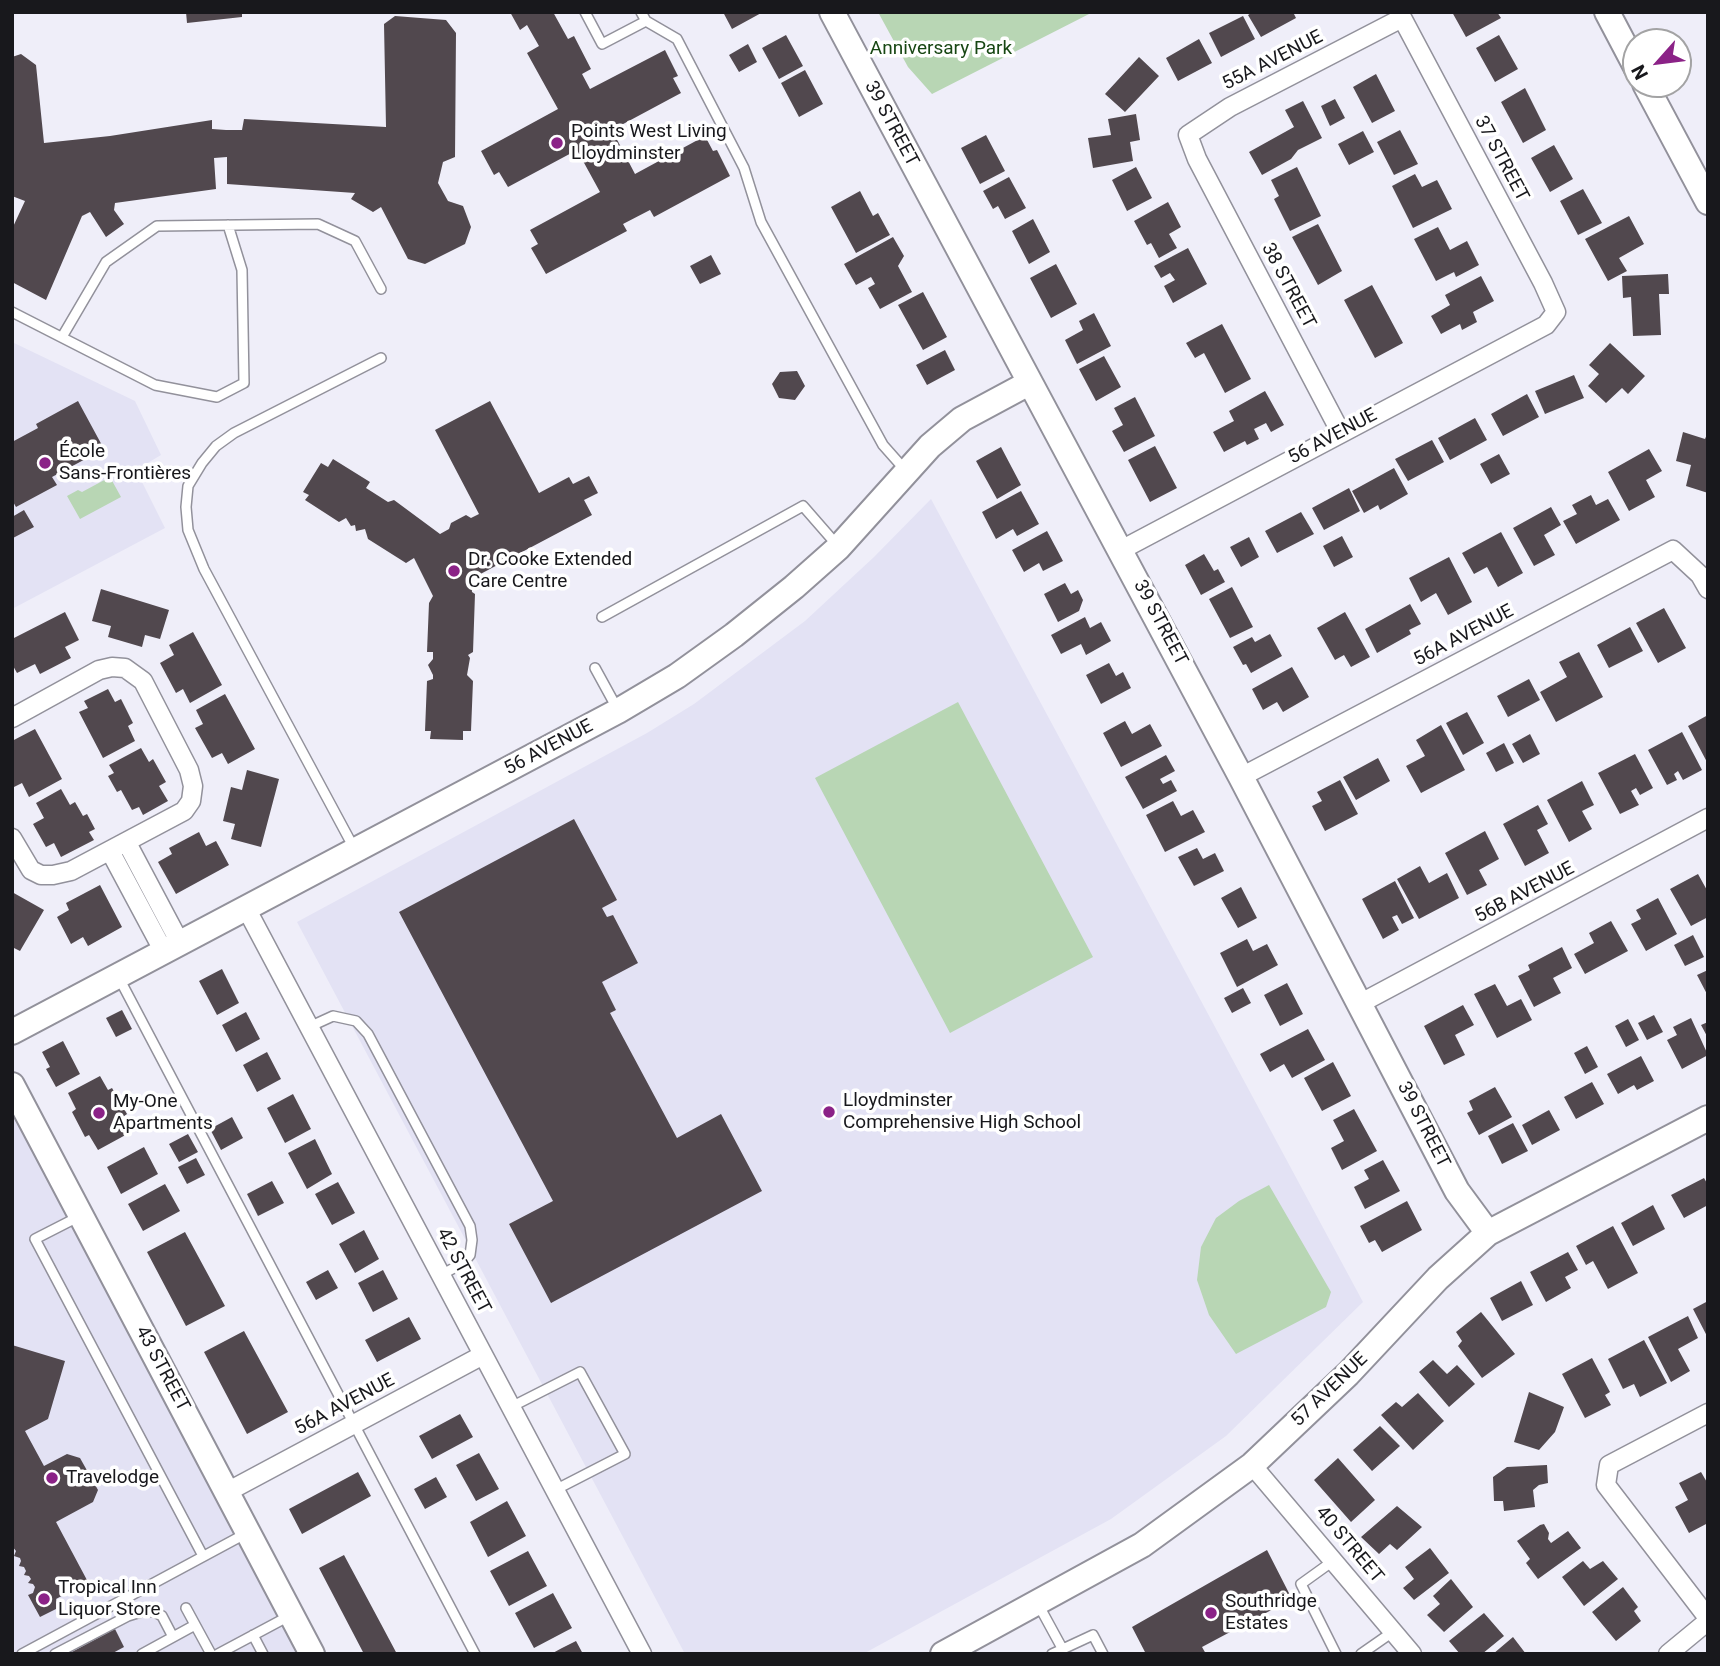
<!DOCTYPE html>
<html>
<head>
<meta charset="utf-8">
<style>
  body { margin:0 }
  #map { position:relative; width:1720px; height:1666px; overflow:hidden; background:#efeef9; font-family:Roboto,sans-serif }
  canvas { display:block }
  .frame { position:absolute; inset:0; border:14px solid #18181c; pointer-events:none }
  .north { position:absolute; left:1622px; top:28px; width:70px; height:70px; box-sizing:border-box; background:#fff; border:2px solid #a3a3a4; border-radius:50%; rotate:242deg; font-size:19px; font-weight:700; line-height:28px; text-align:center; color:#18181c }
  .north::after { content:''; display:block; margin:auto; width:24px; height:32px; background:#8b2287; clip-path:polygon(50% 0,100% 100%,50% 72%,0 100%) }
</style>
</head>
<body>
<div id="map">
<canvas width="1720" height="1666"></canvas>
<div class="frame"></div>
<div class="north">N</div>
</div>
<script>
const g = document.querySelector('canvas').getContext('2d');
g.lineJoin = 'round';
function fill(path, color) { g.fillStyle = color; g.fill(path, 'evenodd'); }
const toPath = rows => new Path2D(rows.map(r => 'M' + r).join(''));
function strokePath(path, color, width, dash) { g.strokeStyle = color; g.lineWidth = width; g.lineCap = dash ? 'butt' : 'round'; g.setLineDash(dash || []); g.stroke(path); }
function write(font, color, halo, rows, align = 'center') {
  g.font = font + ' Roboto,sans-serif'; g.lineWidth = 7; g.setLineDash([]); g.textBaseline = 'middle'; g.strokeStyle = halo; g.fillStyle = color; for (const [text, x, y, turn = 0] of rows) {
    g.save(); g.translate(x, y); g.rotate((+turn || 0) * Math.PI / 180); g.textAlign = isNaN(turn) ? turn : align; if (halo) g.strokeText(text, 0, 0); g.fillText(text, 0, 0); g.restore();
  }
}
const built = toPath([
  [12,342,135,401,161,455,136,470,165,528,12,609],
  [931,499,1363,1302,1226,1436,1111,1519,863,1654,685,1654,297,922,647,733,694,704,805,621,874,557],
  [12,1108,300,1654,12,1654]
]);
const green = toPath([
  [878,12,1093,12,932,94,908,67],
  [110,477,121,497,80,519,67,496,78,490,82,492],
  [958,702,1093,957,950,1033,815,778],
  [1269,1185,1331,1292,1326,1307,1236,1354,1209,1315,1197,1280,1201,1247,1216,1218,1239,1201]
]);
const building = toPath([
  [186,12,242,12,242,17,187,23],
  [510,12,553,12,568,39,574,36,591,69,582,74,590,89,665,50,678,76,673,78,681,93,612,130,635,174,705,136,713,151,717,150,730,176,654,217,650,210,623,224,627,231,546,274,531,248,538,244,530,230,600,192,577,150,508,187,499,172,494,175,481,151,558,109,527,53,539,46,527,25,520,30],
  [723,12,763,12,732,29],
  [1253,12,1293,12,1296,18,1261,37,1248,15],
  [1452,12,1497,12,1501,18,1466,37],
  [395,16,446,20,456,33,455,157,443,162,438,183,448,201,463,206,471,227,465,244,425,264,408,259,381,207,373,212,351,199,355,193,227,184,227,157,214,158,216,189,115,203,114,210,124,224,106,237,90,212,82,216,46,300,12,282,12,229,25,201,12,196,12,57,21,54,36,65,44,143,110,136,212,120,212,129,226,130,242,130,244,119,386,127,384,24],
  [1243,16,1255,39,1221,57,1209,33],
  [786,35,803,66,779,79,762,48],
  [1499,35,1518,69,1495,82,1476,48],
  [1199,39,1212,63,1178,81,1166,58],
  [748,44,757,62,739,72,729,55],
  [1139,57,1159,76,1125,112,1105,94],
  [805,70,823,104,799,117,781,83],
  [1376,74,1395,111,1372,123,1353,87],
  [1525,88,1546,130,1523,143,1501,102],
  [1335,99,1345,118,1330,126,1321,106],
  [1303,101,1322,138,1298,150,1291,159,1262,175,1249,152,1294,127,1285,110],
  [1136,114,1140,140,1130,142,1133,161,1093,168,1088,138,1111,135,1108,119],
  [1400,130,1418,164,1394,175,1377,142],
  [1363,131,1374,152,1349,165,1338,144],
  [986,135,1005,171,980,184,961,148],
  [1554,145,1573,179,1550,192,1531,158],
  [1136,167,1152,198,1127,211,1112,180],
  [1297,167,1321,216,1290,231,1274,199,1279,196,1271,180],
  [1415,174,1422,187,1437,180,1452,209,1413,228,1392,186],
  [1009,177,1026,208,1005,219,998,206,993,209,983,191],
  [1583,189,1602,223,1578,235,1560,201],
  [860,191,873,216,878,213,890,235,856,253,831,207],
  [1168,202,1181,227,1169,234,1177,248,1159,258,1151,243,1147,245,1134,221],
  [1629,216,1644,244,1619,258,1627,271,1608,281,1585,239],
  [1033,219,1050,252,1029,264,1012,231],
  [1318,224,1342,271,1318,285,1292,237],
  [1438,227,1450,250,1467,241,1479,265,1456,277,1454,272,1436,281,1414,239],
  [893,237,904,256,898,266,912,292,880,309,868,288,875,284,871,277,856,285,844,264],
  [1188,248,1207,284,1173,303,1164,286,1175,280,1170,273,1161,278,1154,266],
  [711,255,721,274,700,284,690,266],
  [1056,264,1077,304,1051,318,1030,278],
  [1668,274,1669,294,1659,294,1661,335,1633,336,1631,297,1623,298,1622,276],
  [1481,276,1494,301,1473,312,1477,322,1462,330,1460,324,1441,334,1431,316,1450,305,1445,295],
  [1372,285,1403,343,1375,358,1344,300],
  [923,292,947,337,923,350,898,305],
  [1094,313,1111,346,1077,364,1065,340,1083,330,1079,321],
  [1222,324,1251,379,1225,393,1204,353,1195,358,1186,343],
  [1610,343,1645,376,1628,394,1622,388,1606,403,1588,386,1599,374,1589,365],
  [945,350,955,370,927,385,916,365],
  [1104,356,1121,387,1096,401,1079,369],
  [797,371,805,386,795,400,779,398,772,384,780,372],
  [1574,375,1584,398,1545,414,1535,391],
  [1265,391,1284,425,1271,432,1266,423,1254,429,1259,439,1247,445,1245,441,1224,452,1213,432,1234,421,1229,411],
  [1527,394,1539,417,1503,436,1491,414],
  [1135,397,1155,436,1124,452,1112,431,1123,425,1114,408],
  [78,401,104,449,52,477,57,485,16,507,12,500,12,442,38,428,36,424],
  [490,401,539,493,569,477,573,484,589,476,598,493,584,500,592,515,471,579,472,592,475,594,473,652,468,655,470,658,467,675,473,681,471,731,463,731,463,740,430,739,431,731,425,731,427,681,433,679,433,675,428,665,433,659,433,652,427,652,429,603,433,596,414,558,406,563,368,539,365,529,356,531,355,525,351,526,346,518,339,522,305,500,309,495,303,492,321,463,328,467,333,459,370,482,366,488,388,502,394,500,440,534,449,529,451,523,466,515,471,518,479,514,435,430],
  [1475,418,1487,440,1450,460,1438,438],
  [1683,432,1705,439,1708,432,1708,493,1686,486,1691,465,1676,461],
  [1432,440,1444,462,1408,481,1395,459],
  [1155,446,1177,488,1150,502,1128,460],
  [1001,447,1021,485,997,499,976,461],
  [1649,449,1662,471,1646,480,1655,497,1629,511,1608,472],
  [1499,454,1510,474,1491,484,1480,464],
  [1394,468,1408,494,1380,510,1378,505,1364,513,1352,491],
  [1349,488,1360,511,1324,530,1312,508],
  [1021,491,1039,524,1017,536,1013,529,996,539,982,512],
  [1591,495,1596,505,1608,499,1620,520,1576,544,1563,521,1577,514,1572,505],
  [1551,507,1561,525,1544,535,1555,555,1534,566,1513,528],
  [24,510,34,527,13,538,12,517],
  [1301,512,1314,534,1277,553,1265,531],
  [1047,531,1063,561,1043,571,1039,563,1024,572,1012,550],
  [1501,532,1523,573,1498,587,1487,567,1474,574,1462,553],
  [1342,536,1353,557,1334,567,1323,546],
  [1249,537,1259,557,1241,567,1230,547],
  [1204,554,1214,571,1218,569,1225,582,1201,595,1185,565],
  [1449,557,1472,602,1448,615,1436,593,1421,602,1409,578],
  [1065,583,1071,594,1078,590,1083,600,1079,611,1058,622,1044,594],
  [1232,587,1253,627,1230,638,1209,599],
  [101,589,169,610,160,639,145,635,142,647,108,637,111,626,92,621],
  [1410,604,1421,624,1409,630,1411,634,1377,653,1365,629],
  [1664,608,1686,648,1658,663,1636,623],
  [65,612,79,640,65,647,71,658,40,674,35,664,17,673,12,664,12,639],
  [1345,612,1370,657,1351,667,1344,655,1335,660,1317,628],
  [1085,617,1090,628,1101,622,1111,641,1086,655,1081,644,1061,654,1051,635],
  [1630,627,1643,651,1609,668,1597,645],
  [193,632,222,685,190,703,183,689,176,693,160,663,174,655,169,645],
  [1270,634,1282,656,1251,673,1246,664,1243,665,1233,647,1252,637,1255,642],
  [1579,652,1603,697,1556,722,1540,692,1567,677,1559,662],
  [1109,663,1116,676,1123,672,1131,688,1101,704,1086,675],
  [1292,667,1309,697,1283,712,1277,702,1263,710,1252,689],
  [1529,679,1540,700,1508,717,1497,696],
  [108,689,115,702,121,699,133,723,128,726,135,741,103,758,79,712,88,708,84,701],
  [225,694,255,749,228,764,222,753,212,758,195,728,203,724,196,710],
  [1467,712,1484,743,1463,755,1446,723],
  [1708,715,1708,764,1688,726],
  [1125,721,1132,734,1150,724,1162,746,1121,767,1103,733],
  [1441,725,1465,770,1421,793,1406,766,1425,756,1416,740],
  [35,729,62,779,29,797,22,783,12,788,12,741],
  [1682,732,1702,770,1683,780,1678,771,1674,774,1677,780,1667,785,1648,750],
  [1530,734,1540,754,1523,763,1512,744],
  [1504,743,1514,763,1496,772,1486,753],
  [141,748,149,762,153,759,166,782,159,786,168,801,143,815,139,807,132,810,121,790,117,792,108,776,114,773,109,765],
  [1635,754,1653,788,1640,795,1636,788,1631,791,1639,805,1620,814,1598,773],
  [1166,755,1175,771,1160,779,1163,784,1171,780,1177,791,1143,809,1125,777],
  [1378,758,1390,781,1356,800,1343,777],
  [247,770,279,779,261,847,231,839,235,824,223,821,231,787,242,790],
  [1340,780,1358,814,1325,831,1312,806,1322,801,1317,792],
  [1582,781,1594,805,1582,811,1592,829,1569,842,1547,800],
  [61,789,70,805,75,802,83,816,87,814,95,829,89,832,94,840,61,857,54,843,46,847,33,824,44,818,36,803],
  [1173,801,1181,816,1193,810,1205,832,1165,852,1146,815],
  [1538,805,1548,824,1537,830,1549,853,1525,866,1503,824],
  [574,819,617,900,602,908,607,917,613,915,638,963,602,982,616,1010,610,1013,677,1138,721,1114,762,1191,551,1303,509,1224,553,1201,399,912],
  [1485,831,1499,859,1479,870,1487,885,1467,895,1445,853],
  [199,832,206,846,216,841,229,865,176,894,158,862,172,854,169,848],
  [1197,848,1203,859,1215,853,1224,871,1194,886,1178,857],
  [1420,866,1429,883,1447,873,1459,898,1419,919,1397,879],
  [1698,874,1708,892,1708,917,1691,926,1670,889],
  [1395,881,1414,918,1402,924,1397,915,1392,917,1399,930,1383,939,1362,899],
  [100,885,122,927,88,946,83,937,71,944,57,917,69,910,66,903],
  [1241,887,1257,918,1238,928,1221,898],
  [12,892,44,910,20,951,12,947],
  [1658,898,1677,934,1646,951,1631,924,1641,919,1636,910],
  [1611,921,1628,951,1585,974,1574,954,1594,943,1589,933],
  [1693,935,1704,957,1685,966,1674,945],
  [1247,939,1253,951,1267,944,1278,965,1237,987,1220,953],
  [1562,947,1572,968,1553,978,1561,993,1534,1007,1518,976,1530,970,1528,965],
  [222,969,239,1003,217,1015,199,981],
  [1708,970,1708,996,1697,975],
  [1287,983,1303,1014,1280,1026,1264,995],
  [1495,984,1507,1006,1521,999,1532,1020,1497,1038,1474,994],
  [1243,988,1251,1003,1232,1013,1224,998],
  [1463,1005,1474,1025,1455,1035,1465,1055,1444,1065,1424,1026],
  [122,1010,132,1029,116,1037,106,1018],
  [246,1012,260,1039,236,1052,222,1025],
  [1654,1015,1663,1032,1647,1040,1638,1023],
  [1691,1018,1708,1055,1682,1069,1667,1040,1677,1035,1673,1027],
  [1628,1019,1639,1040,1626,1047,1615,1026],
  [1708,1022,1708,1038,1701,1025],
  [1308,1029,1325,1060,1292,1078,1284,1064,1270,1072,1260,1054],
  [63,1041,80,1074,56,1087,46,1069,50,1067,42,1052],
  [1587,1046,1598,1067,1585,1074,1574,1053],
  [267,1052,281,1079,257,1092,243,1065],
  [1641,1056,1654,1081,1637,1090,1634,1085,1618,1094,1607,1074],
  [1333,1062,1351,1096,1322,1111,1304,1078],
  [100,1076,108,1090,112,1088,127,1114,123,1117,131,1132,98,1150,89,1135,85,1137,72,1112,76,1109,68,1093],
  [1592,1082,1604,1104,1576,1119,1564,1097],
  [1495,1087,1512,1117,1479,1135,1467,1113,1473,1110,1469,1101],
  [293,1094,311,1129,285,1143,267,1108],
  [1354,1109,1377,1151,1342,1170,1331,1148,1344,1141,1333,1120],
  [1549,1110,1560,1130,1532,1145,1522,1125],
  [232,1117,243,1138,221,1150,210,1129],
  [1513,1123,1528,1151,1502,1164,1488,1136],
  [188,1134,198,1152,179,1162,169,1144],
  [315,1139,332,1174,307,1189,288,1153],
  [144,1147,158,1174,121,1194,107,1167],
  [196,1158,205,1175,187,1184,178,1167],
  [1383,1160,1400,1191,1365,1209,1354,1187,1369,1179,1364,1170],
  [1704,1178,1708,1185,1708,1205,1684,1218,1671,1195],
  [272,1181,284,1203,258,1216,247,1194],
  [338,1182,355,1213,332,1225,315,1194],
  [165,1184,180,1211,143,1231,128,1204],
  [1407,1201,1422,1230,1382,1252,1375,1240,1369,1243,1360,1226],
  [1653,1205,1665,1229,1633,1246,1621,1223],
  [1613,1226,1638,1273,1608,1289,1593,1261,1586,1265,1576,1246],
  [364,1230,379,1259,355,1273,339,1244],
  [185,1232,225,1306,186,1326,147,1252],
  [1568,1252,1578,1270,1565,1277,1571,1288,1546,1302,1530,1272],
  [328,1270,338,1288,316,1300,306,1282],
  [383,1270,398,1299,373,1312,358,1283],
  [1521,1281,1533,1305,1502,1321,1490,1298],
  [1708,1301,1708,1338,1693,1309],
  [1481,1312,1515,1354,1482,1378,1458,1346,1462,1341,1456,1332],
  [1688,1316,1698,1338,1678,1349,1690,1371,1671,1382,1648,1337],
  [409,1317,421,1339,377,1362,365,1340],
  [244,1331,288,1412,247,1434,204,1352],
  [1644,1340,1667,1383,1640,1397,1634,1384,1623,1389,1608,1359],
  [12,1345,65,1361,48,1419,25,1431,44,1466,67,1454,80,1458,98,1490,93,1502,56,1522,88,1582,56,1599,60,1607,40,1617,28,1595,33,1593,35,1587,33,1584,28,1583,31,1579,29,1576,24,1575,26,1571,24,1567,19,1566,21,1561,20,1558,14,1556,16,1551,12,1546],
  [1592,1358,1610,1392,1605,1395,1611,1405,1585,1418,1562,1374],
  [1433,1360,1447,1374,1457,1365,1475,1384,1449,1407,1419,1372],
  [1529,1392,1564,1407,1555,1432,1539,1450,1514,1442],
  [1418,1393,1444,1421,1413,1450,1381,1415,1396,1402,1402,1407],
  [460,1414,473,1437,432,1459,419,1436],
  [1380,1426,1400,1446,1372,1471,1353,1450],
  [479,1453,499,1489,476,1501,456,1465],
  [1338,1458,1375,1500,1351,1522,1314,1480],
  [1547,1465,1548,1483,1539,1485,1533,1490,1535,1507,1504,1511,1503,1501,1494,1501,1493,1477,1507,1467],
  [358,1472,371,1496,302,1534,289,1509],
  [1701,1472,1708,1484,1708,1523,1689,1533,1675,1507,1688,1500,1679,1483],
  [436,1477,447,1497,425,1509,414,1489],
  [507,1501,526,1536,488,1557,470,1522],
  [1397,1506,1422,1527,1397,1550,1390,1544,1379,1554,1361,1537],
  [1544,1524,1549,1533,1548,1539,1551,1543,1568,1531,1581,1548,1538,1579,1526,1563,1530,1559,1517,1541,1540,1525],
  [1430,1548,1449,1573,1414,1600,1403,1588,1414,1579,1405,1567],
  [1267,1550,1292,1599,1202,1647,1206,1654,1146,1654,1132,1627],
  [528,1551,547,1586,509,1606,490,1571],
  [344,1555,381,1624,397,1654,364,1654,319,1568],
  [1583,1561,1590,1569,1603,1561,1618,1579,1584,1606,1562,1577],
  [1451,1579,1473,1607,1444,1632,1427,1615,1440,1604,1433,1596],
  [1623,1587,1638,1607,1634,1611,1641,1621,1616,1641,1592,1612],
  [553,1593,572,1628,534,1648,515,1613],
  [1484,1613,1504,1636,1482,1654,1460,1654,1449,1641],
  [115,1629,124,1647,111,1654,68,1654],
  [1513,1637,1526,1654,1493,1654],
  [576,1641,583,1654,551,1654,562,1648]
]);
const lane = toPath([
  [585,12,602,44,646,21],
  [641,12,646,21,677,39,744,168,761,222,883,445,906,471],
  [12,312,155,385,217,397,244,383,242,270,228,225],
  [62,337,106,262,157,226,318,224,355,241,381,289],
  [602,617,803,506,837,545],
  [595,668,618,710],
  [354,848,204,569,188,530,186,507,188,486,202,463,216,446,234,433,381,358],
  [119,978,475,1654],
  [309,1027,333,1016,356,1021,368,1034,376,1049,470,1226,472,1240,470,1255,463,1263,441,1275],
  [80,1216,35,1239,203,1556],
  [511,1407,580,1372,625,1454,555,1490],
  [1333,1561,1301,1584,1336,1654],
  [1038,1604,1062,1648],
  [186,1608,211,1654],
  [253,1635,263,1654],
  [22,1654,245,1534],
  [55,1654,128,1616,144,1611,155,1612,162,1616,173,1637],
  [142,1654,195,1625],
  [218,1654,291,1615],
  [1052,1654,1093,1635,1103,1654],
  [1361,1654,1394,1631]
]);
const street = toPath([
  [1341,433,1197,159,1188,135,1230,107,1402,18],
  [1121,550,1546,325,1556,312,1543,283,1399,12],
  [12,718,99,670,112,667,125,668,143,681,189,770,193,786,191,801,184,811,71,871,53,875,41,875,31,870,12,838],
  [1241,777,1673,550,1700,575,1708,589],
  [127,843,180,943],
  [110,851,164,952],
  [246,908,642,1654],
  [1361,1003,1708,818],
  [1708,1413,1609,1465,1606,1485,1708,1618],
  [1252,1465,1412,1654],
  [227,1492,483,1355],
  [1668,1654,1708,1621]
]);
const secondary = toPath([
  [832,12,1241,777,1457,1191,1488,1233],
  [1607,12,1636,67],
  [1645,84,1708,202],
  [12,1032,618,711,677,676,734,635,794,587,838,548,930,446,962,419,1029,383],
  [12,1085,312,1654],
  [943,1654,1142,1545,1252,1465,1348,1374,1438,1278,1488,1233,1708,1118]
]);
const markers = [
  [557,143,7,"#8b2287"],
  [45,463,7,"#8b2287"],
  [454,571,7,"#8b2287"],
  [829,1112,7,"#8b2287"],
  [99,1113,7,"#8b2287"],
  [52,1478,7,"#8b2287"],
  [44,1599,7,"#8b2287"],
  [1211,1613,7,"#8b2287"]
];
const parkNames = [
  ["Anniversary Park",941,49]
];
const streetNames = [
  ["55A AVENUE",1273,61,-27],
  ["39 STREET",891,124,62],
  ["37 STREET",1501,159,62],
  ["38 STREET",1288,286,62],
  ["56 AVENUE",1333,437,-28],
  ["39 STREET",1160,623,62],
  ["56A AVENUE",1464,636,-28],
  ["56 AVENUE",549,748,-28],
  ["56B AVENUE",1525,893,-28],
  ["39 STREET",1423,1125,63],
  ["42 STREET",463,1271,62],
  ["43 STREET",162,1369,62],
  ["57 AVENUE",1330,1390,-44],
  ["56A AVENUE",345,1405,-28],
  ["40 STREET",1349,1545,50]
];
const poiNames = [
  ["Points West Living",571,132],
  ["Lloydminster",571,154],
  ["École",59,452],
  ["Sans-Frontières",59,474],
  ["Dr. Cooke Extended",468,560],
  ["Care Centre",468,582],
  ["Lloydminster",843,1101],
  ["Comprehensive High School",843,1123],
  ["My-One",113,1102],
  ["Apartments",113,1124],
  ["Travelodge",66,1478],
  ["Tropical Inn",58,1588],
  ["Liquor Store",58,1610],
  ["Southridge",1225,1602],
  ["Estates",1225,1624]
];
fill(built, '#e3e2f4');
fill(green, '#b8d6b4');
fill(building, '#51484e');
strokePath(lane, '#92919b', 12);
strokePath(street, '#92919b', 21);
strokePath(secondary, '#92919b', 28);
strokePath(lane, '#fff', 9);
strokePath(street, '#fff', 18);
strokePath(secondary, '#fff', 24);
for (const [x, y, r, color] of markers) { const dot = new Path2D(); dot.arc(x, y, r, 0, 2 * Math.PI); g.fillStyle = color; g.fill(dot); strokePath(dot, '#fff', 2.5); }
write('19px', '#184714', '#fff', parkNames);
write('19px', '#18181c', '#fff', streetNames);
write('19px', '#18181c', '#fff', poiNames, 'left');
</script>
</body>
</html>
